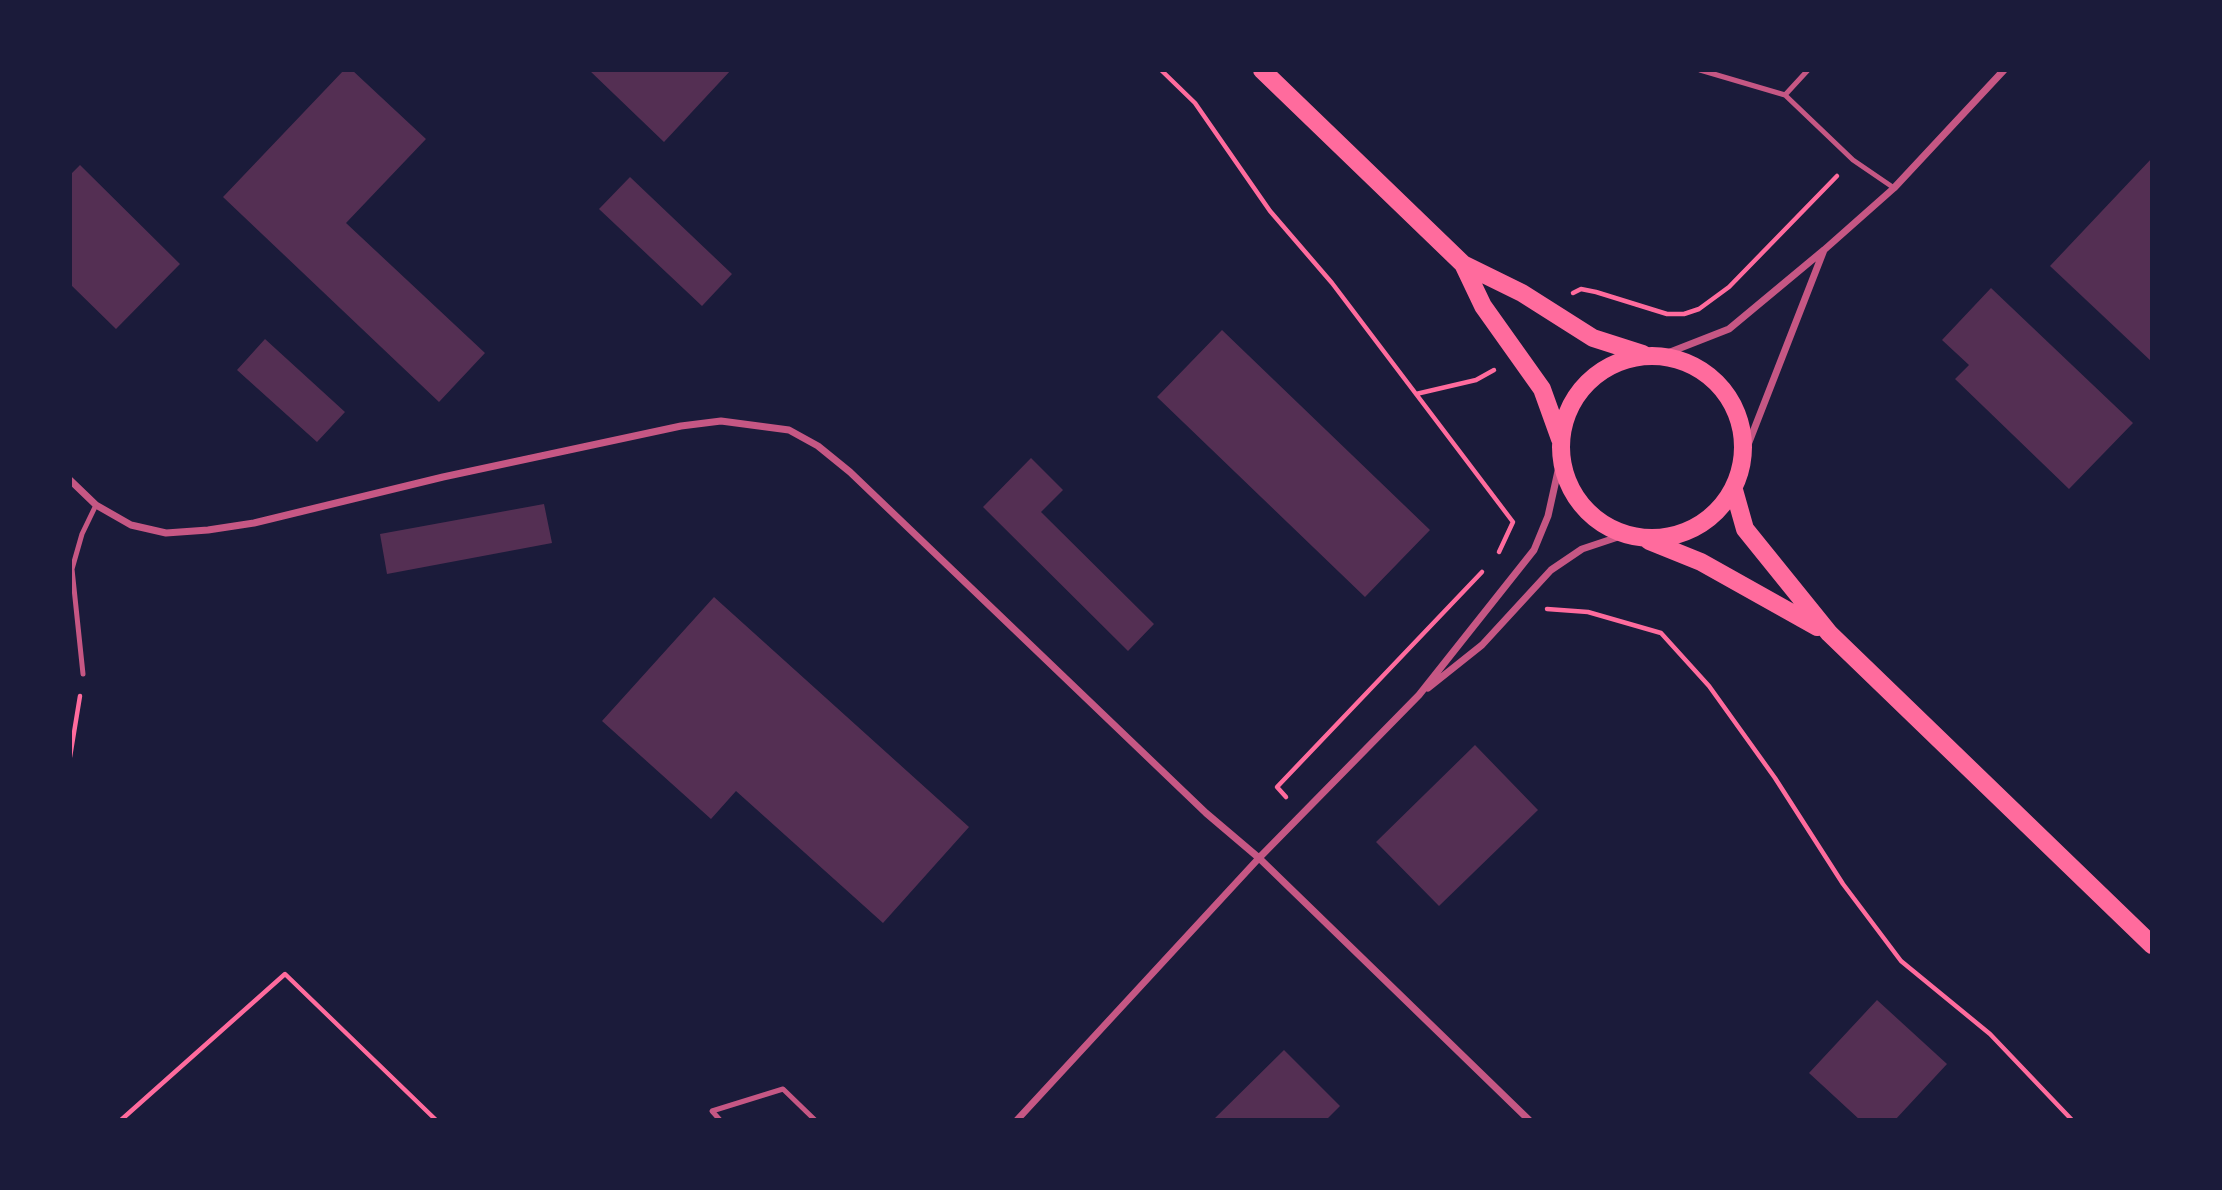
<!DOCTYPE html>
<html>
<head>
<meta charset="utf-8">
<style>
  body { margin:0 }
  #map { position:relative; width:2222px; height:1190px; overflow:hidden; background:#1b1b3a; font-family:"Exo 2",sans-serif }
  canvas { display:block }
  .frame { position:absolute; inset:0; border:72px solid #1b1b3a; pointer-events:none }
</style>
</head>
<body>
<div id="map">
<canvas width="2222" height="1190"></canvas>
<div class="frame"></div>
</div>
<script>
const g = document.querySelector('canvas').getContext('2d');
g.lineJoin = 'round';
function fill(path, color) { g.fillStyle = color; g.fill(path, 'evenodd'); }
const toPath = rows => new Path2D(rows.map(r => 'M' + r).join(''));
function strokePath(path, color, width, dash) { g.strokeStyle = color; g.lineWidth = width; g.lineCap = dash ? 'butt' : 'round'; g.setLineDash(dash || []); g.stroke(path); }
const building = toPath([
  [344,70,352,70,426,139,346,223,485,353,439,402,223,197],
  [589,70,731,70,664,142],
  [2152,158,2152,362,2050,266],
  [80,165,180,264,116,329,70,284,70,175],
  [630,177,732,274,702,306,599,209],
  [1991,288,2133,423,2069,489,1955,379,1969,365,1942,340],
  [1222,330,1430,530,1365,597,1157,397],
  [265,339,345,412,317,442,237,370],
  [1031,458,1063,490,1041,512,1154,624,1128,651,983,507],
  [544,504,552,543,387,574,380,534],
  [714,597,969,827,883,923,736,791,711,819,602,721],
  [1475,745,1538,810,1439,906,1376,842],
  [1877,1000,1947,1064,1895,1120,1860,1120,1809,1073],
  [1284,1050,1340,1106,1326,1120,1213,1120]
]);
const path = toPath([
  [1161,70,1195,103,1270,211,1332,283,1513,522,1499,552],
  [1573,293,1581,289,1596,292,1667,314,1684,314,1699,309,1729,287,1837,176],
  [1416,394,1476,380,1494,370],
  [1547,609,1588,612,1661,633,1709,686,1775,778,1843,884,1901,961,1990,1034,2072,1120],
  [70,757,80,696],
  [1286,797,1277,787,1482,572],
  [121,1120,285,974,436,1120]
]);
const service = toPath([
  [1700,70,1785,95,1853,160,1894,188],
  [1785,95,1808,70],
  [83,674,72,569,82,534,96,505],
  [720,1120,712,1111,783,1089,815,1120]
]);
const minor = toPath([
  [1660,356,1729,329,1824,250,1894,188,2004,70],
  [1744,455,1824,250],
  [70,480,96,505,131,525,166,533,208,530,254,523,443,477,681,426,721,421,789,430,818,446,850,472,1206,813,1259,858,1529,1120],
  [1428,688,1482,645,1551,570,1582,549,1627,534],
  [1017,1120,1259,858,1419,695,1534,550,1548,516,1562,453]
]);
const primary = toPath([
  [1262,70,1463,264,1522,293,1593,338,1643,354],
  [1463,264,1483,306,1542,389,1560,439],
  '1561 447a91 91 0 1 1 182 0a91 91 0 1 1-182 0Z',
  [1734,490,1745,529,1829,633,2152,945],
  [1649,541,1701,562,1817,627]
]);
fill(building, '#542f53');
strokePath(path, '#ff6b9d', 4.5);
strokePath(service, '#c65784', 5);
strokePath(minor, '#c65784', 7);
strokePath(primary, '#ff6b9d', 18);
</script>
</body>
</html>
